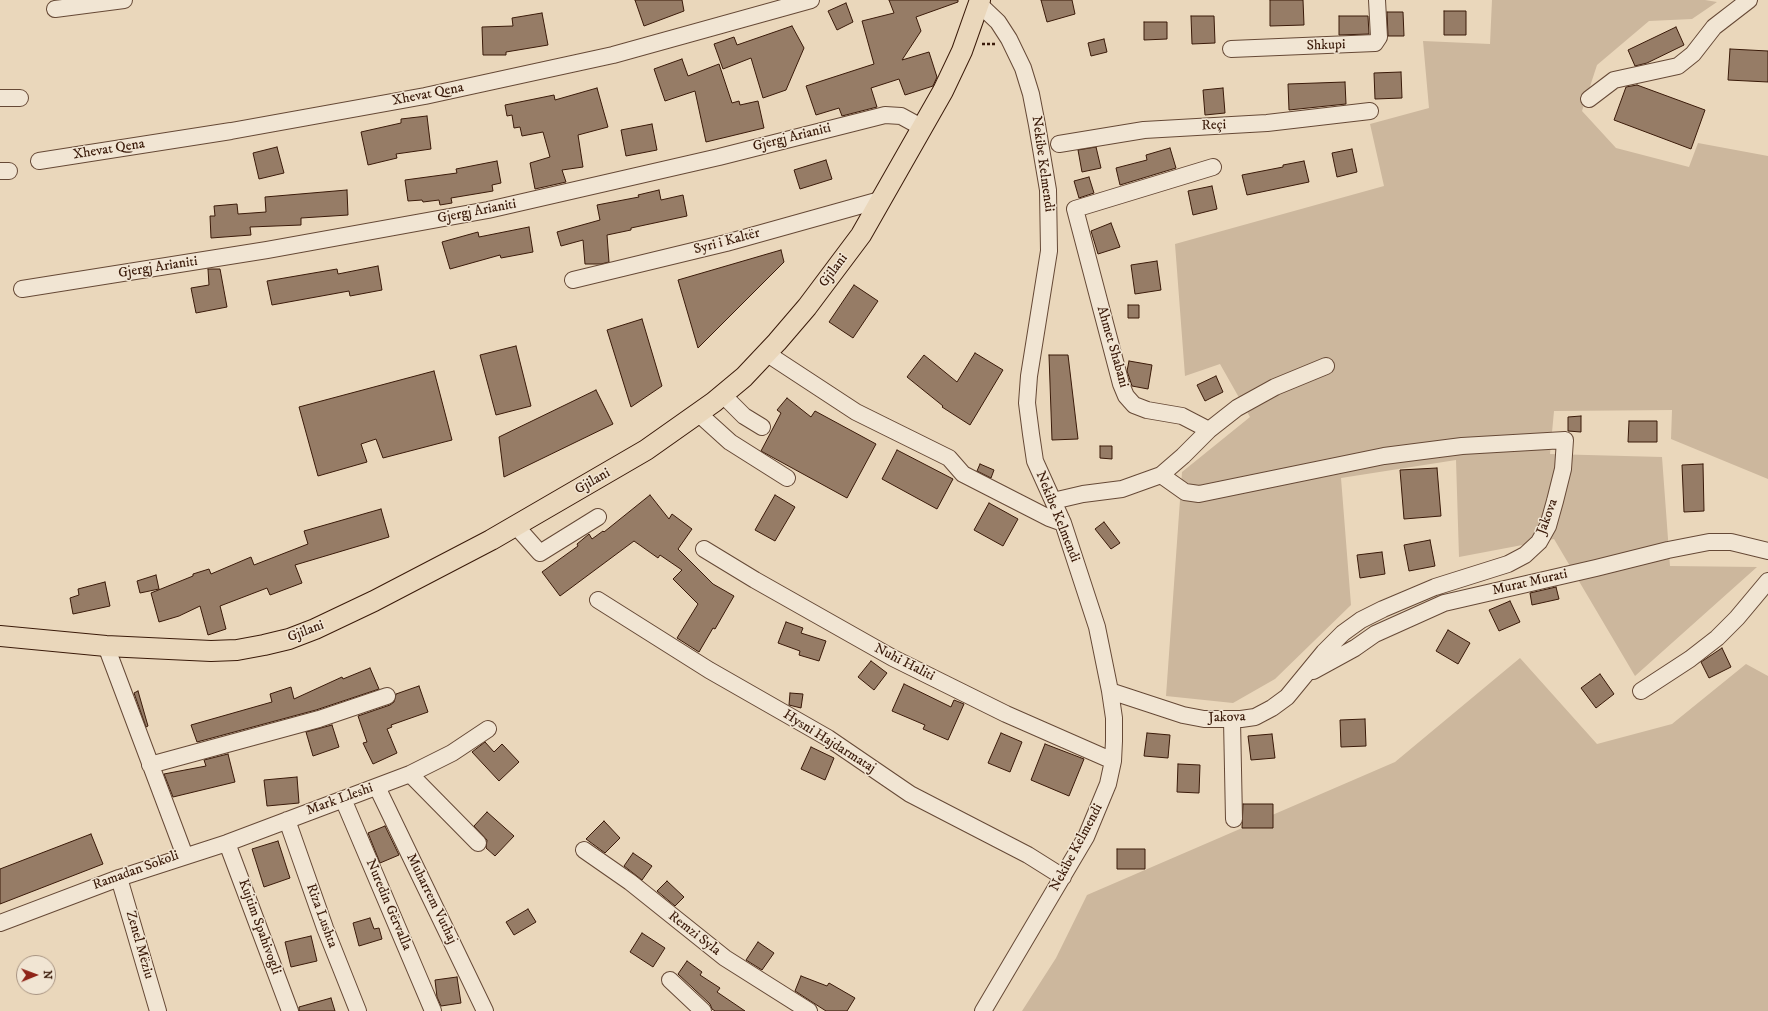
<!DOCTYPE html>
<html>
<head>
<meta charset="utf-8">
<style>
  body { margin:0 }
  #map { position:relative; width:1768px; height:1011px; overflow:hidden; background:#ead7bb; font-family:"IM FELL DW Pica",serif }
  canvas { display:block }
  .north { position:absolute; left:16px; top:955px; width:40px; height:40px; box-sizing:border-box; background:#f1e5d3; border:1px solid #a89482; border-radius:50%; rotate:89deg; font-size:11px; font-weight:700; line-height:16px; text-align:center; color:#3a1a09 }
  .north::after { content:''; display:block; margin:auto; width:14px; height:18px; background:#8f2418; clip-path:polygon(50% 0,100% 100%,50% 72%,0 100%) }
</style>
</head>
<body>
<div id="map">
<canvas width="1768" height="1011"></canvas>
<div class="north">N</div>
</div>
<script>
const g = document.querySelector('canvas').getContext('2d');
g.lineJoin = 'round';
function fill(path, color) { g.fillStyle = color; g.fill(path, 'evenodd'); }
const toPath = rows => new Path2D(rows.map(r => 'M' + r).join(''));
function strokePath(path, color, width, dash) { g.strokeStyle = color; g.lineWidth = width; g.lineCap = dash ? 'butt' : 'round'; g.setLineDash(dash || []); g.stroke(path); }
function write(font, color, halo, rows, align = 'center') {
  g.font = font + ' "IM FELL DW Pica",serif'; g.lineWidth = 3; g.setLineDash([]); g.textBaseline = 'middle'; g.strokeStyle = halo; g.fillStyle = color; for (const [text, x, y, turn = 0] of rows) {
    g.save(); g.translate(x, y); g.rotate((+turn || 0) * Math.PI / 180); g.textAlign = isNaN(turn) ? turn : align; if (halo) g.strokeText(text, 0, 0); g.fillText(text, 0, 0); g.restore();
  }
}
const green = toPath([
  [1492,0,1705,0,1717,2,1692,19,1649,21,1597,65,1582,111,1616,148,1689,167,1698,143,1768,156,1768,479,1671,439,1672,410,1554,411,1550,454,1662,457,1670,566,1757,567,1635,676,1554,539,1459,557,1456,460,1341,478,1351,605,1275,679,1233,703,1166,696,1182,472,1250,417,1220,364,1185,376,1175,244,1384,186,1370,124,1429,108,1423,41,1490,44],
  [1520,658,1597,744,1672,724,1746,664,1768,676,1768,1011,1022,1011,1056,958,1087,895,1395,762]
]);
const building = toPath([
  [635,0,682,0,684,11,644,26,635,0],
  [889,0,958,0,958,2,916,17,921,31,902,60,929,52,937,77,933,86,905,95,899,79,871,88,877,107,842,116,839,108,816,115,806,86,874,64,862,21,894,13,889,0],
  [1041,0,1072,0,1075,14,1047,22,1041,0],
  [1270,0,1303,0,1304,25,1270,26,1270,0],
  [846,3,853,22,837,30,828,11,846,3],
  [1444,11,1466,11,1466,35,1444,35,1444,11],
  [1387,12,1403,12,1404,36,1388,36,1387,12],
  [542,13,548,45,506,52,506,55,483,55,482,27,513,26,512,18,542,13],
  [1191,16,1214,16,1215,43,1192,44,1191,16],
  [1339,16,1368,16,1369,34,1339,35,1339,16],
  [1144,22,1167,22,1167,39,1144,40,1144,22],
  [792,26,804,48,786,90,763,98,751,58,723,69,714,44,734,37,737,45,792,26],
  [1676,27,1684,45,1647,63,1635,66,1628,50,1676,27],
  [1104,39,1107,52,1091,56,1088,43,1104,39],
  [1730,49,1768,51,1768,82,1728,80,1730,49],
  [682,59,688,76,719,64,732,103,739,101,740,105,758,101,764,128,706,142,695,91,665,101,654,69,682,59],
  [1401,72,1402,98,1375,99,1374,73,1401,72],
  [1345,82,1346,104,1289,110,1288,84,1345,82],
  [1637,85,1705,110,1691,149,1614,120,1626,87,1637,85],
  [597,88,608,127,578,135,583,167,562,170,566,182,535,189,530,163,550,157,543,132,522,136,520,127,514,128,512,115,507,116,505,105,554,95,555,100,597,88],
  [1223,88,1225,113,1205,115,1203,90,1223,88],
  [427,116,431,149,396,154,397,158,368,165,361,132,401,123,401,119,427,116],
  [652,124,657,150,626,156,621,130,652,124],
  [277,147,284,173,259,179,253,153,277,147],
  [1096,147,1101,168,1082,172,1078,150,1096,147],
  [1170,148,1176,168,1120,185,1116,168,1147,160,1146,155,1170,148],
  [1352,149,1357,172,1337,177,1332,153,1352,149],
  [826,160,832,179,800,189,794,170,826,160],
  [497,161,501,183,492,185,493,191,451,198,452,203,440,205,439,200,423,202,422,200,408,201,405,180,457,173,456,169,497,161],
  [1304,161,1309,182,1247,195,1242,175,1283,167,1283,165,1304,161],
  [1089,177,1094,193,1079,198,1074,181,1089,177],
  [1212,186,1217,209,1193,215,1188,191,1212,186],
  [347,190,348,215,301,218,301,225,250,227,251,235,211,238,210,216,215,216,214,206,237,204,238,214,266,212,265,197,347,190],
  [659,190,661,200,683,195,687,216,631,228,631,230,607,235,609,262,601,264,585,264,583,240,561,246,557,232,600,220,597,205,639,197,638,195,659,190],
  [1111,223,1120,247,1098,254,1091,231,1111,223],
  [529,227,533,252,501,258,500,255,450,269,442,242,478,232,479,237,529,227],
  [781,250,784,262,698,348,678,280,781,250],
  [1157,261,1161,290,1135,294,1131,265,1157,261],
  [378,266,382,290,350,296,349,291,272,305,267,281,337,269,338,274,378,266],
  [208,269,220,269,227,307,196,313,191,288,209,285,208,269],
  [854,285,878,301,853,338,829,322,854,285],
  [1128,305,1139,305,1139,318,1128,318,1128,305],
  [642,319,662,386,631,407,607,330,642,319],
  [516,346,531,406,496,415,480,355,516,346],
  [975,353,1003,370,970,425,942,407,943,406,907,377,924,355,957,382,975,353],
  [1049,355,1068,355,1078,439,1052,440,1049,355],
  [1129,361,1152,365,1148,389,1132,386,1127,371,1129,361],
  [434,371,452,440,383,458,376,439,361,444,367,462,318,476,299,407,434,371],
  [1216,376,1223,392,1205,401,1197,385,1216,376],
  [596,390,613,424,504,477,499,437,596,390],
  [787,398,811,417,815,411,876,444,847,498,761,451,781,413,777,410,787,398],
  [1581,416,1581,432,1568,431,1568,417,1581,416],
  [1629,421,1657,421,1657,442,1628,442,1629,421],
  [1100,446,1112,446,1112,459,1100,458,1100,446],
  [897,450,953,479,937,509,882,479,897,450],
  [980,464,994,470,991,478,977,471,980,464],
  [1703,464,1704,511,1684,512,1682,465,1703,464],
  [1437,468,1441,516,1404,519,1400,470,1437,468],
  [650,495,669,519,672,514,692,529,678,549,713,584,734,596,715,629,713,628,699,652,677,638,698,604,673,579,682,570,660,555,658,558,634,541,560,596,542,572,578,546,577,544,589,534,592,539,603,531,604,532,650,495],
  [775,495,795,507,775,541,755,530,775,495],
  [989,503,1018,519,1003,546,974,530,989,503],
  [381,509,389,537,295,565,302,583,270,595,267,588,220,606,226,629,208,635,200,606,179,616,159,622,151,593,193,576,193,574,209,569,211,574,251,557,254,565,308,544,304,531,381,509],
  [1104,522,1120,543,1111,549,1095,529,1104,522],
  [1430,540,1435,566,1409,571,1404,545,1430,540],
  [1382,552,1385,574,1360,578,1357,555,1382,552],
  [156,575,159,589,140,593,137,581,156,575],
  [105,582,110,606,73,614,70,598,79,595,78,589,105,582],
  [1556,587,1559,599,1532,605,1530,593,1556,587],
  [1510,601,1520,622,1499,631,1489,610,1510,601],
  [786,622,803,628,801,633,826,641,819,661,799,655,800,651,778,643,786,622],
  [1448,630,1470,643,1458,664,1436,651,1448,630],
  [1722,648,1731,667,1709,678,1701,662,1722,648],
  [871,661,887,673,874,690,858,677,871,661],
  [370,668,379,689,316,710,197,742,191,725,272,702,270,694,291,687,294,699,342,677,343,679,370,668],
  [1600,674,1614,694,1596,708,1581,688,1600,674],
  [904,684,951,707,954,700,964,704,948,740,923,729,925,725,892,711,904,684],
  [419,686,428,712,391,725,392,727,387,729,397,753,373,764,363,743,367,742,358,716,390,705,394,702,396,694,419,686],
  [138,691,148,726,146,727,134,693,138,691],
  [790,693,803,694,801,708,789,705,790,693],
  [1365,719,1366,746,1341,747,1340,720,1365,719],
  [332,725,339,747,313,756,306,732,332,725],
  [1001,733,1022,742,1010,772,988,763,1001,733],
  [1147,733,1170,735,1168,758,1144,756,1147,733],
  [1272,734,1275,758,1251,760,1248,736,1272,734],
  [485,742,494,752,502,744,519,762,499,781,472,752,485,742],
  [1045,744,1084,759,1069,796,1031,780,1045,744],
  [811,747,834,758,825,780,801,769,811,747],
  [228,754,235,782,173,797,164,774,206,766,204,760,228,754],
  [1178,764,1200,765,1199,793,1177,792,1178,764],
  [297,777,299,803,267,806,264,780,297,777],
  [1243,804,1273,804,1273,828,1242,828,1243,804],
  [487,812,514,836,495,856,486,848,487,840,474,826,487,812],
  [604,821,620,838,605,853,586,839,604,821],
  [385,826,399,855,380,863,368,833,385,826],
  [91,834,103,864,0,904,0,869,91,834],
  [278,841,290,878,264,887,252,849,278,841],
  [1117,849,1145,849,1145,869,1117,869,1117,849],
  [633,853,652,866,642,880,624,866,633,853],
  [667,881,684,897,675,906,657,891,667,881],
  [528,909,536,922,514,935,506,922,528,909],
  [370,918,374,929,379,928,382,939,359,946,353,923,370,918],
  [642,933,665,948,653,967,630,952,642,933],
  [311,936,317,961,291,967,285,942,311,936],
  [758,942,774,953,762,970,746,960,758,942],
  [687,961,702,972,700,975,720,988,717,992,745,1011,715,1011,712,1009,710,1004,678,974,687,961],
  [801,976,827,986,829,983,855,998,847,1011,826,1011,795,991,801,976],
  [457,977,461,1003,441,1006,437,997,435,980,457,977],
  [331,998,335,1011,299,1011,299,1007,331,998]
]);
const path = toPath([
  [982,44,995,44]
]);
const minor = toPath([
  [979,4,998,22,1009,39,1023,68,1031,94,1037,125,1048,190,1049,251,1029,376,1027,403,1031,434,1035,461,1063,523,1097,627,1110,691,1114,718,1114,741,1113,761,1108,784,1086,837,983,1011],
  [55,9,124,0],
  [1231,49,1375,43,1379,37,1377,0],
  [0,98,20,98],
  [1589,99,1614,80,1678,66,1693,54,1714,27,1749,0],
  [1059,144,1144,130,1267,123,1370,111],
  [39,161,231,131,425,96,613,55,811,0],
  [0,171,9,171],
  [573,280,726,243,880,200],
  [22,289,267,250,488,210,719,157,885,115,901,116,923,128],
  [766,353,856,412,949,458,963,474,1049,518,1063,523],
  [723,395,744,416,762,427],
  [699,414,730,442,787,478],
  [1209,430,1182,416,1147,410,1134,405,1126,396,1121,384,1075,209,1213,167],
  [1053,501,1083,494,1122,489,1161,475,1183,456,1209,430,1237,408,1275,387,1326,366],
  [516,526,540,553,598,517],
  [704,549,755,580,893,658,1006,714,1113,761],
  [598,600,709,670,828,738,910,794,1028,855,1063,877],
  [106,646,185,856],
  [1313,671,1355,648,1375,634,1444,603,1596,568,1668,550,1709,542,1731,542,1768,551],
  [1110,691,1183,715,1204,719,1241,719,1255,717,1272,708,1287,697,1324,652,1343,633,1361,620,1383,609,1435,587,1508,564,1525,555,1539,542,1548,526,1555,501,1563,469,1565,440,1462,446,1384,456,1199,494,1185,492,1161,475],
  [1641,691,1690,659,1717,638,1737,618,1768,581],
  [1232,720,1234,819],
  [150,765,319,719,387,696],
  [410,774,478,843],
  [377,787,485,1011],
  [343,799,433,1011],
  [287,820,325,928,358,1011],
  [227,843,290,1011],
  [584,850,630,882,725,958,809,1011],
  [119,878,158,1011],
  [0,923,119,878,227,843,410,774,452,753,488,729],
  [670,980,703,1011]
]);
const major = toPath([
  [0,636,106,646,211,651,237,650,264,645,289,639,315,629,374,601,491,540,646,450,714,402,744,377,777,342,807,307,861,235,943,91,962,51,980,0]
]);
const streetNames = [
  ["Shkupi",1326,46,-2],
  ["Xhevat Qena",428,95,-11],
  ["Reçi",1214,126,-3],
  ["Gjergj Arianiti",792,138,-14],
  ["Xhevat Qena",109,150,-9],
  ["Nekibe Kelmendi",1042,164,82],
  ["Gjergj Arianiti",477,212,-11],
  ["Syri i Kaltër",727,242,-15],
  ["Gjergj Arianiti",158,268,-9],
  ["Gjilani",834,271,-53],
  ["Ahmet Shabani",1112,347,74],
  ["Gjilani",593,482,-30],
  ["Nekibe Kelmendi",1057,517,68],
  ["Jakova",1548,517,-70],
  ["Murat Murati",1530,583,-13],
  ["Gjilani",306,632,-21],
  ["Nuhi Haliti",904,663,27],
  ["Jakova",1227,718,-2],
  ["Hysni Hajdarmataj",829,742,32],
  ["Mark Lleshi",340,800,-20],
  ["Nekibe Kelmendi",1077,848,-62],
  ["Ramadan Sokoli",136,871,-20],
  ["Muharrem Vuthaj",431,899,64],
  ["Nuredin Gërvalla",388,905,67],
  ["Riza Lushta",321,916,70],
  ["Kujtim Spahivogli",259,927,70],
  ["Remzi Syla",694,934,38],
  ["Zenel Mëziu",139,945,74]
];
fill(green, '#ccb79d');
fill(building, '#967c66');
strokePath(building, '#3a1a09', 1);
strokePath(minor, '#664936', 18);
strokePath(major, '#3a1a09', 22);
strokePath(path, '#3a1a09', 2.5, [3, 2]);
strokePath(minor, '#f1e5d3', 16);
strokePath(major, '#ead7bb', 20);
write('14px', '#3a1a09', '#f1e5d3', streetNames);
</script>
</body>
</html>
